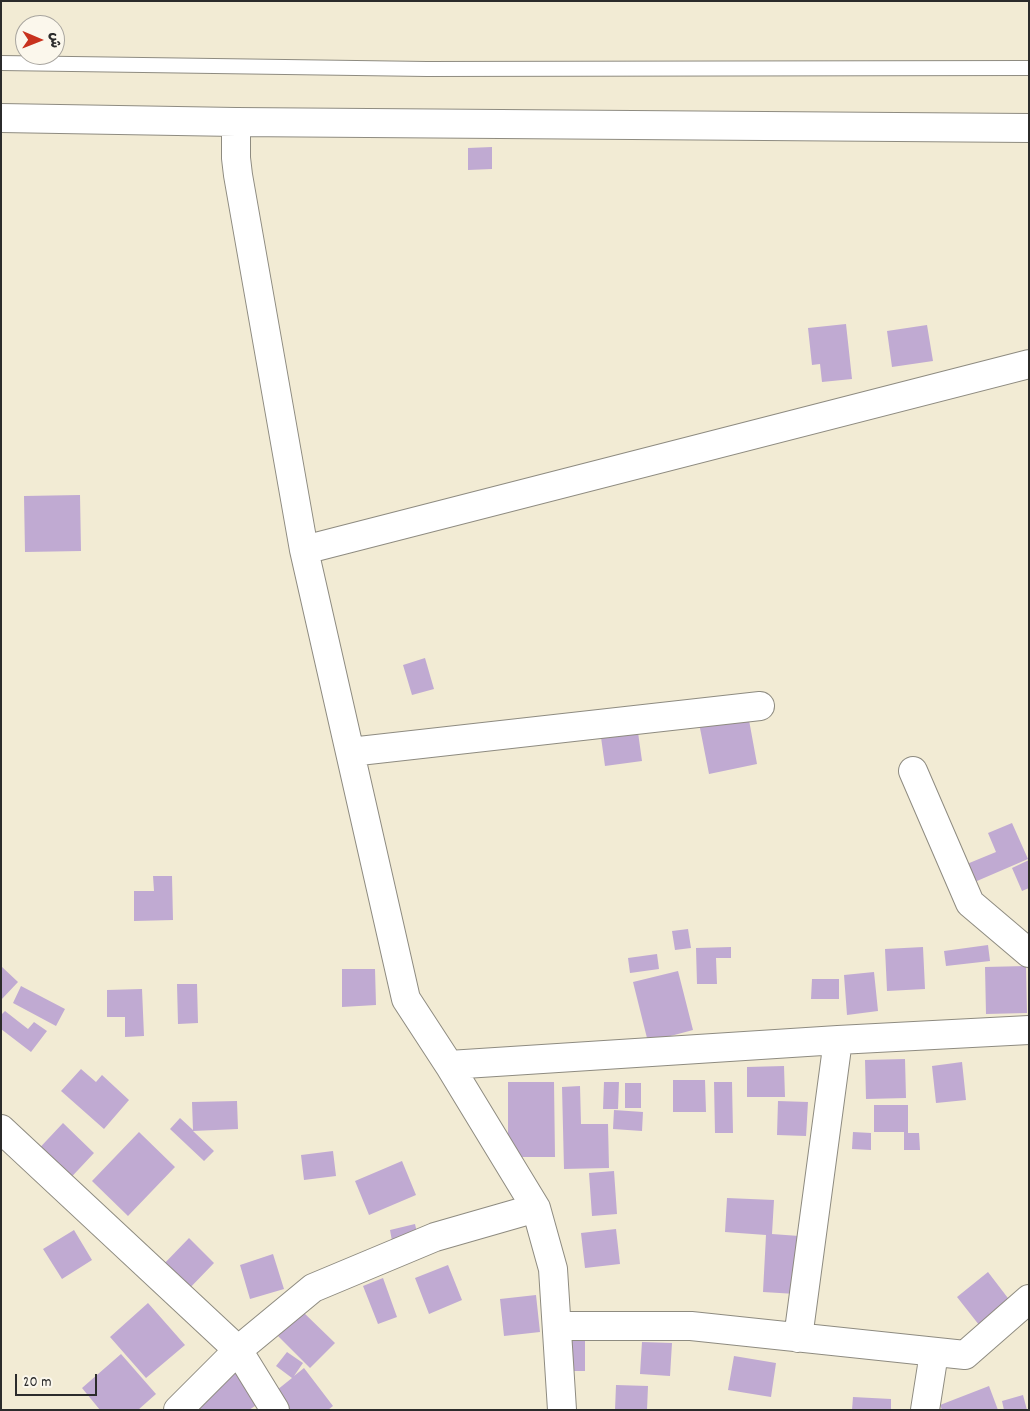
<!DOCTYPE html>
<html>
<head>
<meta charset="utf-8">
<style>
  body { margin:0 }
  #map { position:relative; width:1030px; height:1411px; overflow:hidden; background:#f2ebd4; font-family:Dekko,"Playpen Sans Arabic",sans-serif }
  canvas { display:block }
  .frame { position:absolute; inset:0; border:2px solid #2b2b2b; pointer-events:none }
  .north { position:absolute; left:15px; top:15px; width:50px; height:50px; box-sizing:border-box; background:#fbf7ec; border:1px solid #a8a59f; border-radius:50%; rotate:91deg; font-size:14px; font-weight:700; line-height:20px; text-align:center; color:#2b2b2b }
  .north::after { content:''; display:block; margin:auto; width:18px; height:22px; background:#c8321e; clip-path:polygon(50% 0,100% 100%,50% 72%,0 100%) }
  .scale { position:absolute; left:15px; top:1374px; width:82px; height:22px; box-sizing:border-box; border:2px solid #2b2b2b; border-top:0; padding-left:6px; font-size:15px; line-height:18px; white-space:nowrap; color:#2b2b2b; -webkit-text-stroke:4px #fbf7ec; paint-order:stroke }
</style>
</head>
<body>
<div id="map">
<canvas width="1030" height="1411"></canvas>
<div class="frame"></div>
<div class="north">ش</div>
<div class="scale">20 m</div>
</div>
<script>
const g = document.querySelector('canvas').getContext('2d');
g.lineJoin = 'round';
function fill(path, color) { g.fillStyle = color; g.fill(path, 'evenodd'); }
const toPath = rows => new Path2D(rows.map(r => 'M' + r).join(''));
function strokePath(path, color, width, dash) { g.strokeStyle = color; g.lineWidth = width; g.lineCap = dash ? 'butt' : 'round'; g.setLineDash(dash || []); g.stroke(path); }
const building = toPath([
  [492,147,492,169,468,170,468,148],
  [846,324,852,379,822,382,820,364,812,365,808,328],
  [927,325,933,361,892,367,887,331],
  [80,495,81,551,25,552,24,496],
  [425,658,434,689,412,695,403,665],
  [747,709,757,764,709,774,698,718],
  [636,718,642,761,605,766,599,723],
  [1012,823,1028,859,970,884,962,866,996,852,988,833],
  [1029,860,1029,888,1022,891,1012,868],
  [153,876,172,876,173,920,134,921,134,891,154,891],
  [688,929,691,948,675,950,672,931],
  [988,945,990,961,946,966,944,951],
  [731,947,731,958,716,958,717,984,697,984,696,948],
  [923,947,925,989,887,991,885,949],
  [657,954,659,969,630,973,628,958],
  [1,966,18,982,1,1000],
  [1026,966,1027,1013,986,1014,985,967],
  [342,969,375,969,376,1005,342,1007],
  [678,971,693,1030,648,1042,633,982],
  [874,972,878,1011,847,1015,844,975],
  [812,979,839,979,839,999,811,999],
  [177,984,197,984,198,1023,178,1024],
  [21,986,65,1009,56,1026,13,1003],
  [142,989,144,1036,125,1037,125,1017,107,1017,107,990],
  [5,1011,28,1029,34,1022,47,1031,31,1052,1,1029,1,1015],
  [905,1059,906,1098,866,1099,865,1060],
  [962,1062,966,1100,936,1103,932,1066],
  [784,1066,785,1097,747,1097,747,1067],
  [81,1069,96,1082,102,1075,129,1100,104,1129,61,1091],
  [673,1080,705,1080,706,1112,673,1112],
  [508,1082,554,1082,555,1157,508,1157],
  [604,1082,619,1082,618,1109,603,1109],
  [714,1082,732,1082,733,1133,715,1133],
  [625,1083,641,1083,641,1108,625,1108],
  [580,1086,581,1124,608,1124,609,1168,564,1169,562,1087],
  [237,1101,238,1129,193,1131,214,1151,204,1161,170,1129,180,1118,193,1130,192,1102],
  [778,1101,808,1102,806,1136,777,1135],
  [874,1105,908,1105,908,1133,919,1133,920,1150,904,1150,904,1132,874,1132],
  [614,1110,643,1112,642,1131,613,1129],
  [63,1123,94,1153,63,1186,32,1156],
  [139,1132,175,1167,128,1216,92,1181],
  [853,1132,871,1133,871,1150,852,1149],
  [333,1151,336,1176,304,1180,301,1155],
  [402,1161,416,1195,369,1215,355,1181],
  [614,1171,617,1214,592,1216,589,1173],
  [727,1198,774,1200,772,1234,799,1236,796,1294,763,1292,766,1235,725,1232],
  [415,1224,418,1237,392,1241,390,1230],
  [616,1229,620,1264,585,1268,581,1233],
  [74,1230,92,1260,62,1279,43,1249],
  [189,1238,214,1263,185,1293,160,1268],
  [273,1254,284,1289,250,1299,240,1265],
  [448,1265,462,1300,429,1314,415,1278],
  [988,1272,1014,1306,983,1330,957,1297],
  [383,1278,397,1317,378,1324,363,1286],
  [536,1295,540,1332,504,1336,500,1299],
  [148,1303,185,1345,146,1378,110,1337],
  [302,1311,335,1343,310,1368,278,1336],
  [569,1339,585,1339,585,1371,569,1371],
  [642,1342,672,1343,670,1376,640,1374],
  [287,1352,303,1363,294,1376,304,1368,333,1406,328,1410,284,1410,272,1394,292,1378,276,1366],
  [121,1354,156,1394,138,1410,100,1410,82,1388],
  [734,1356,776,1363,771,1397,728,1390],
  [235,1372,258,1404,249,1410,188,1410],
  [616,1385,648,1386,647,1410,615,1410],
  [989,1386,998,1410,942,1410,940,1405],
  [1023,1395,1027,1410,1004,1410,1002,1401],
  [853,1397,891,1399,891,1410,852,1410]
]);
const lane = toPath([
  [1,63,427,69,1029,68]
]);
const street = toPath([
  [1,118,236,122,1029,128],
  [236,122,236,158,238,175,304,550,406,999,449,1065,536,1208,553,1269,562,1410],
  [304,550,1029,364],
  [350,752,760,706],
  [913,771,970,903,1029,953],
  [449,1065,838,1040,1029,1030],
  [1,1129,238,1350,275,1410],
  [557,1326,691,1326,965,1355,1029,1299],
  [798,1338,838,1040],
  [178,1410,238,1350,313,1288,435,1237,536,1208],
  [925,1410,934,1353]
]);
fill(building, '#c0aad2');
strokePath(lane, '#8e8b80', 16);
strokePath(street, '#8e8b80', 30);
strokePath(lane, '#fff', 14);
strokePath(street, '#fff', 28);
</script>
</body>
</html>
